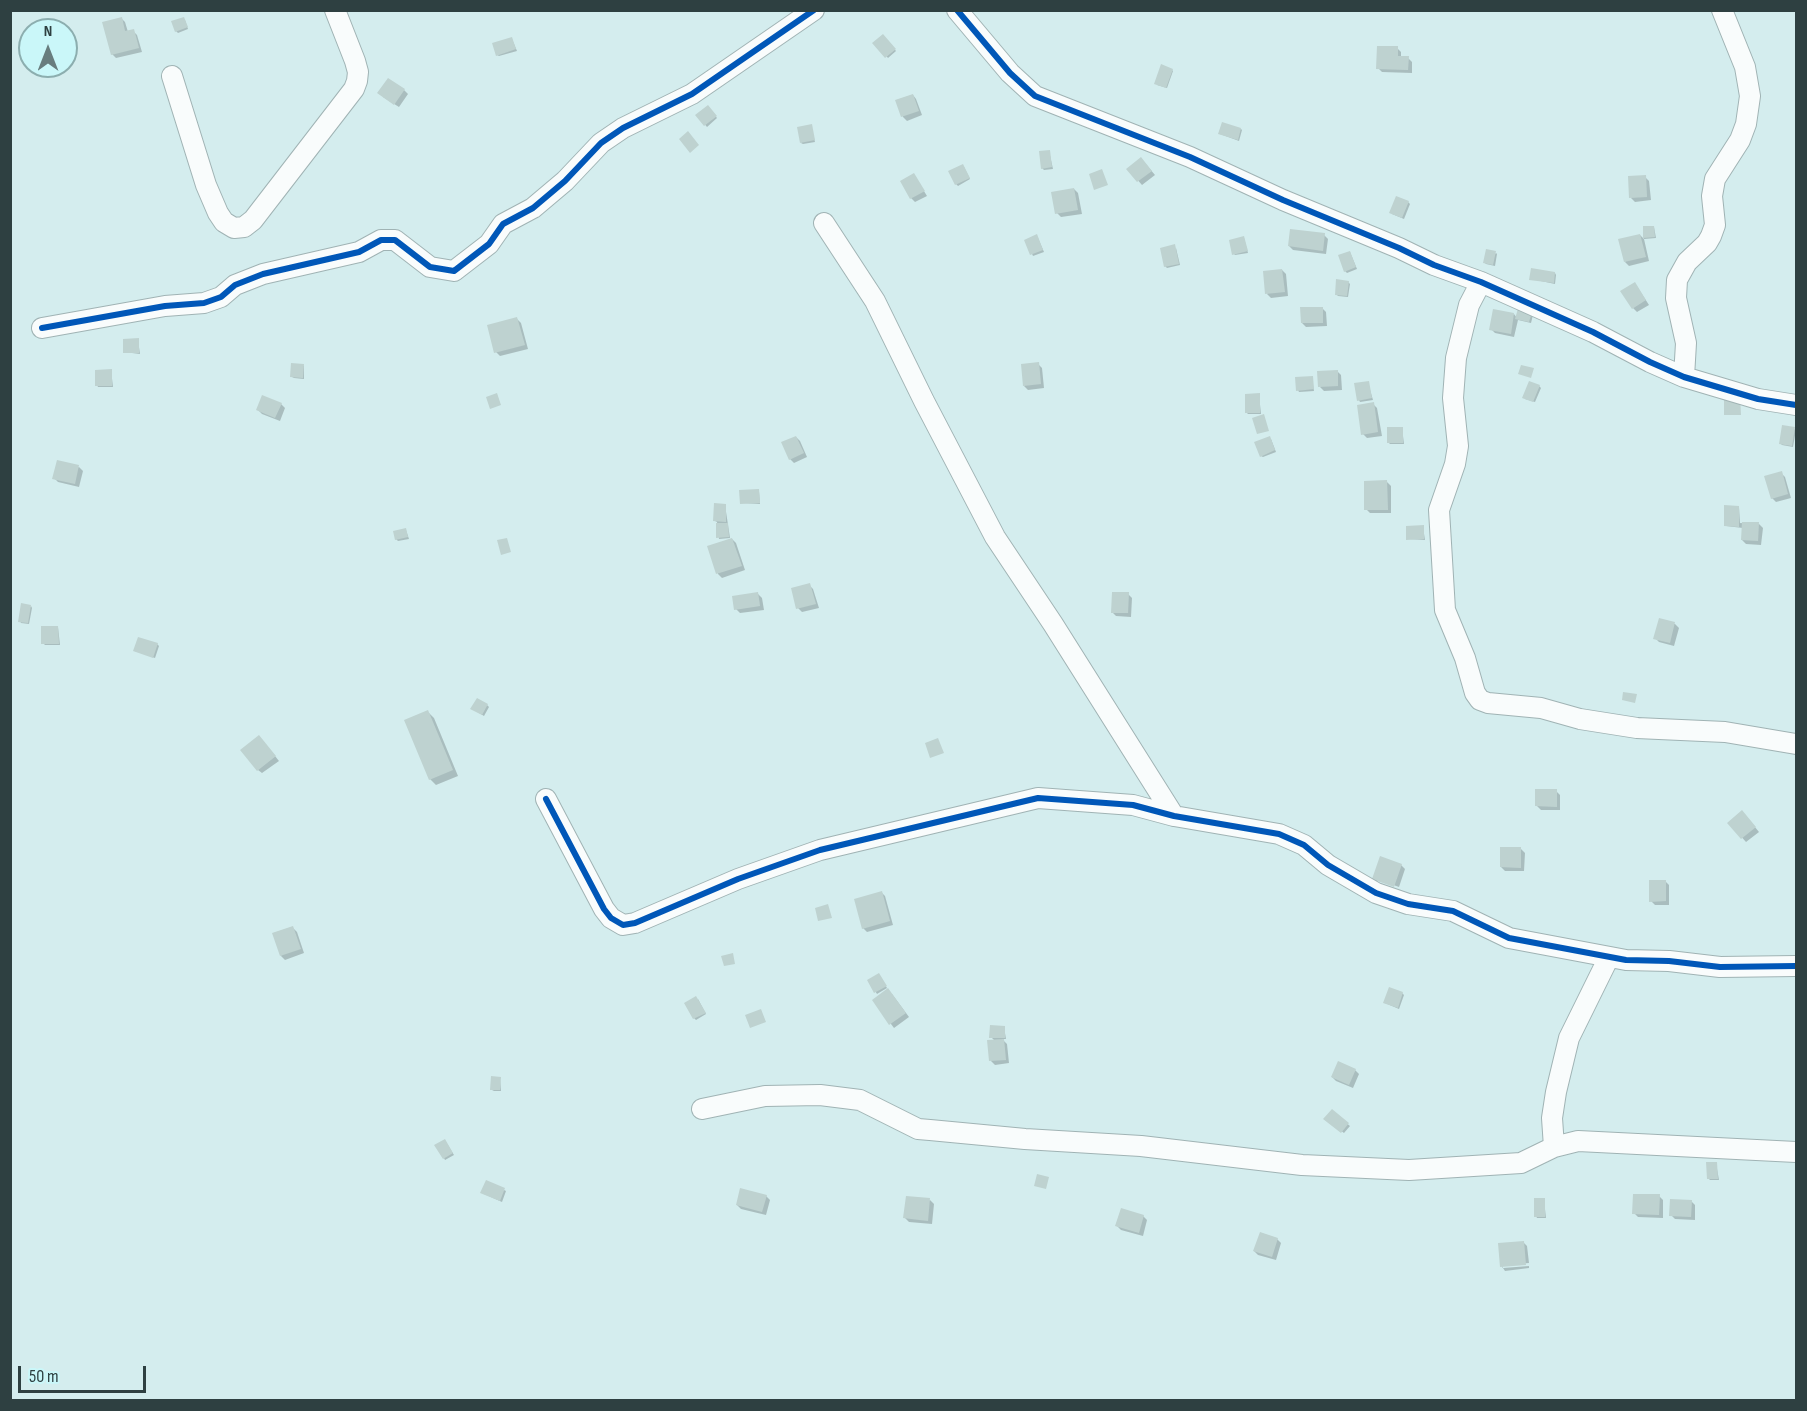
<!DOCTYPE html>
<html>
<head>
<meta charset="utf-8">
<style>
  body { margin:0 }
  #map { position:relative; width:1807px; height:1411px; overflow:hidden; background:#d4edee; font-family:"Sofia Sans Condensed",sans-serif }
  canvas { display:block }
  .frame { position:absolute; inset:0; border:12px solid #2e4041; pointer-events:none }
  .north { position:absolute; left:18px; top:18px; width:60px; height:60px; box-sizing:border-box; background:#caf7f9; border:2px solid #8caeaf; border-radius:50%; rotate:0deg; font-size:16px; font-weight:700; line-height:24px; text-align:center; color:#2e4041 }
  .north::after { content:''; display:block; margin:auto; width:21px; height:27px; background:#687d7e; clip-path:polygon(50% 0,100% 100%,50% 72%,0 100%) }
  .scale { position:absolute; left:18px; top:1366px; width:128px; height:27px; box-sizing:border-box; border:3px solid #2e4041; border-top:0; padding-left:8px; font-size:18px; line-height:21px; white-space:nowrap; color:#2e4041; -webkit-text-stroke:4px #caf7f9; paint-order:stroke }
</style>
</head>
<body>
<div id="map">
<canvas width="1807" height="1411"></canvas>
<div class="frame"></div>
<div class="north">N</div>
<div class="scale">50 m</div>
</div>
<script>
const g = document.querySelector('canvas').getContext('2d');
g.lineJoin = 'round';
function fill(path, color) { g.fillStyle = color; g.fill(path, 'evenodd'); }
const toPath = rows => new Path2D(rows.map(r => 'M' + r).join(''));
function strokePath(path, color, width, dash) { g.strokeStyle = color; g.lineWidth = width; g.lineCap = dash ? 'butt' : 'round'; g.setLineDash(dash || []); g.stroke(path); }
const shadow = toPath([
  [121,18,125,22,128,32,133,31,137,35,142,52,116,58,112,54],
  [185,20,188,29,178,33,176,31],
  [883,36,896,51,888,58,875,43],
  [512,39,517,51,499,56,497,55],
  [1397,48,1401,52,1401,58,1408,58,1412,62,1412,73,1382,72,1378,68],
  [1172,70,1173,71,1167,88,1157,85],
  [404,90,408,94,399,107,383,97],
  [913,95,916,99,922,115,907,121,903,117,897,101],
  [708,107,717,118,707,127,697,115],
  [811,126,815,142,803,144,801,143],
  [1241,129,1242,130,1239,141,1220,134],
  [1049,151,1053,169,1044,170,1042,168],
  [1145,163,1155,175,1142,185,1128,169],
  [964,167,970,179,958,186,956,184],
  [914,175,927,196,915,202,911,198],
  [1645,177,1649,181,1651,200,1635,202,1631,198],
  [1074,189,1078,193,1082,214,1061,217,1057,213],
  [1408,202,1410,204,1404,219,1392,214],
  [1654,227,1656,238,1644,239,1644,228],
  [1324,235,1328,239,1326,254,1293,250,1289,246],
  [1640,235,1644,239,1649,261,1629,266,1625,262],
  [1038,238,1044,252,1033,256,1026,241],
  [1244,238,1248,253,1235,255,1234,254],
  [1176,248,1180,265,1167,268,1165,266],
  [1350,252,1357,269,1347,273,1345,271],
  [1496,253,1497,254,1495,266,1486,264,1485,263],
  [1282,270,1286,274,1288,296,1271,298,1267,294],
  [1555,273,1556,275,1555,284,1531,279],
  [1348,282,1350,284,1348,297,1338,296,1336,294],
  [1638,288,1649,305,1637,312,1633,308],
  [1322,308,1326,312,1327,326,1306,327,1302,323],
  [1534,311,1531,323,1518,320,1514,337,1495,333,1491,329,1514,314,1517,318],
  [517,319,521,323,528,349,500,356,496,352],
  [138,340,140,354,124,352],
  [1038,364,1042,368,1044,388,1028,390,1024,386],
  [304,365,304,379,294,378,292,377],
  [111,370,113,387,98,387,97,385],
  [1337,371,1341,375,1342,390,1324,391,1320,387],
  [1312,378,1314,391,1299,392,1298,390],
  [1368,383,1373,400,1360,402,1359,400],
  [1539,386,1541,388,1535,402,1525,399],
  [1259,395,1261,414,1248,414,1247,413],
  [281,404,285,408,280,421,262,414,258,410],
  [1373,404,1377,408,1382,436,1367,438,1363,434],
  [1402,428,1404,444,1390,444,1388,442],
  [1794,429,1796,430,1793,447,1782,445,1781,444],
  [796,437,800,441,807,457,794,463,790,459],
  [1271,439,1276,452,1263,457,1261,456],
  [79,467,83,471,79,487,58,482,54,478],
  [1781,473,1785,477,1791,498,1776,502,1772,498],
  [1387,482,1391,486,1391,513,1370,513,1366,509],
  [759,491,760,504,742,503],
  [725,505,730,538,719,539,717,522,715,521],
  [1739,507,1740,523,1759,524,1763,528,1761,545,1746,544,1742,540,1743,528,1726,526],
  [1423,527,1425,540,1408,539],
  [406,530,409,539,398,541,396,539],
  [732,539,736,543,745,570,722,578,718,574,709,547],
  [809,585,813,589,819,608,802,612,798,608],
  [758,594,762,598,764,610,740,613,736,609],
  [1128,594,1132,598,1131,617,1116,616,1112,612],
  [31,606,32,608,29,624,21,623,20,621],
  [1660,620,1675,624,1679,628,1674,646,1659,642,1655,638],
  [58,627,60,645,45,645,43,643],
  [157,644,159,646,155,658,135,651],
  [487,705,489,707,484,716,474,710],
  [428,712,434,718,458,776,436,785,430,779],
  [263,741,279,761,262,773,258,770],
  [1556,791,1560,795,1560,810,1541,810,1537,806],
  [1746,816,1759,832,1746,842,1729,823],
  [1521,849,1525,853,1524,871,1505,871,1501,867],
  [1401,865,1405,869,1399,887,1377,879,1377,882,1374,879],
  [1665,881,1669,885,1669,905,1655,905,1651,901],
  [881,892,885,896,893,925,867,932,863,928],
  [293,928,297,932,304,953,285,960,281,956],
  [880,977,887,988,877,994,869,981],
  [1402,993,1404,995,1399,1009,1385,1003],
  [892,994,909,1017,894,1028,891,1024],
  [698,999,706,1014,696,1020,694,1018],
  [1004,1027,1006,1039,1002,1039,1007,1044,1009,1063,995,1065,991,1061,995,1041,991,1037],
  [1339,1063,1355,1070,1359,1074,1353,1088,1336,1081,1332,1077],
  [500,1078,501,1091,494,1091,492,1090],
  [1332,1111,1350,1126,1344,1133,1326,1119],
  [446,1142,454,1155,445,1160,444,1158],
  [1716,1163,1719,1180,1710,1180,1708,1178],
  [504,1190,506,1191,502,1202,484,1194],
  [766,1196,770,1200,766,1215,741,1209,737,1205],
  [1659,1196,1663,1200,1663,1218,1638,1217,1634,1213],
  [930,1200,934,1204,932,1224,909,1222,905,1218],
  [1544,1200,1546,1218,1537,1218,1536,1216],
  [1691,1201,1695,1205,1695,1220,1675,1219,1671,1215],
  [1143,1216,1147,1220,1143,1236,1121,1230,1117,1226],
  [1277,1239,1281,1243,1276,1260,1258,1255,1254,1251],
  [1523,1242,1527,1246,1529,1263,1503,1265,1503,1268,1502,1267],
  [1529,1266,1529,1268,1505,1271,1503,1268]
]);
const building = toPath([
  [122,17,125,31,134,29,139,48,111,55,102,22],
  [184,17,188,27,175,32,171,21],
  [883,34,896,49,885,58,872,43],
  [512,37,516,49,496,56,492,43],
  [1377,46,1398,46,1398,56,1409,56,1408,70,1376,69],
  [1161,64,1173,69,1166,88,1154,84],
  [388,78,405,89,394,105,377,93],
  [913,94,919,111,901,117,895,100],
  [708,105,717,116,704,126,695,115],
  [1222,122,1241,128,1238,140,1218,134],
  [812,124,815,140,800,143,797,127],
  [688,131,699,145,690,153,679,139],
  [1050,150,1052,167,1041,169,1039,151],
  [1141,157,1152,171,1137,182,1126,169],
  [963,164,970,178,955,185,948,171],
  [1102,169,1108,185,1094,190,1089,174],
  [914,173,925,191,910,199,900,181],
  [1646,175,1647,197,1629,198,1628,176],
  [1074,188,1078,210,1055,214,1051,192],
  [1396,196,1409,201,1402,218,1389,213],
  [1643,226,1654,226,1655,237,1643,238],
  [1290,229,1325,233,1323,251,1288,246],
  [1037,234,1043,250,1030,255,1024,240],
  [1640,234,1646,257,1624,262,1618,239],
  [1244,236,1248,251,1232,255,1229,240],
  [1175,244,1179,264,1164,267,1160,248],
  [1486,249,1496,251,1493,265,1483,263],
  [1350,251,1356,267,1344,272,1338,255],
  [1531,268,1555,272,1554,283,1529,280],
  [1282,269,1285,292,1265,294,1263,271],
  [1336,279,1349,281,1347,296,1335,295],
  [1635,282,1646,300,1632,309,1620,291],
  [1519,305,1533,308,1529,322,1515,319],
  [1300,307,1323,307,1323,323,1301,323],
  [1493,309,1514,313,1511,334,1489,330],
  [517,317,525,345,494,353,487,325],
  [139,338,139,353,123,353,123,339],
  [1039,362,1041,384,1023,386,1021,364],
  [291,363,304,364,303,378,290,377],
  [1521,365,1534,368,1531,378,1518,374],
  [112,369,112,386,95,386,95,370],
  [1338,370,1338,386,1318,387,1317,371],
  [1313,376,1314,389,1296,391,1295,377],
  [1369,381,1372,398,1357,401,1354,383],
  [1529,381,1540,385,1533,402,1522,398],
  [497,393,501,405,490,409,486,397],
  [1260,393,1260,413,1245,413,1245,394],
  [262,395,282,403,275,418,256,410],
  [1740,396,1741,415,1724,415,1724,397],
  [1374,402,1378,432,1361,435,1357,405],
  [1264,414,1269,431,1257,434,1252,418],
  [1782,425,1795,427,1792,446,1779,444],
  [1387,427,1403,427,1403,443,1387,443],
  [796,436,804,453,789,460,781,442],
  [1270,436,1275,450,1260,457,1254,442],
  [57,460,79,465,75,484,52,479],
  [1782,471,1788,494,1771,499,1764,476],
  [1387,480,1388,510,1364,510,1364,481],
  [759,489,760,503,740,504,739,490],
  [714,503,726,504,726,522,713,521],
  [1724,505,1739,506,1739,527,1724,526],
  [1742,522,1759,522,1758,541,1741,540],
  [716,523,728,523,729,537,716,538],
  [1424,525,1424,539,1406,540,1406,526],
  [406,528,408,537,395,540,393,531],
  [507,538,511,552,501,555,497,540],
  [732,538,742,566,716,574,707,546],
  [810,583,816,604,796,609,791,588],
  [758,592,760,606,734,610,732,596],
  [1112,592,1129,592,1128,613,1111,613],
  [21,603,31,605,28,623,18,622],
  [1659,618,1675,622,1670,643,1653,639],
  [41,626,58,626,59,644,41,644],
  [138,637,158,643,153,658,133,651],
  [1623,692,1637,694,1635,703,1622,700],
  [477,698,488,704,482,715,470,709],
  [428,710,453,770,429,780,404,720],
  [259,735,276,756,257,771,240,750],
  [938,738,944,753,930,758,925,743],
  [1535,789,1557,789,1557,807,1535,806],
  [1742,810,1756,827,1741,839,1727,823],
  [1500,847,1521,847,1521,868,1500,867],
  [1380,856,1402,864,1394,887,1372,879],
  [1649,880,1666,880,1666,901,1649,902],
  [882,891,890,921,862,929,854,899],
  [828,904,832,918,818,921,815,908],
  [293,926,301,949,280,956,272,933],
  [733,953,735,964,724,966,721,956],
  [879,973,887,986,874,993,867,980],
  [1389,987,1403,992,1398,1008,1383,1003],
  [888,988,906,1013,889,1025,872,1000],
  [696,996,706,1013,693,1019,684,1003],
  [761,1009,766,1022,750,1028,745,1015],
  [990,1025,1005,1026,1005,1038,989,1038],
  [1004,1039,1006,1060,989,1061,987,1040],
  [1338,1061,1356,1069,1349,1085,1331,1077],
  [491,1076,501,1077,500,1090,490,1090],
  [1332,1109,1349,1123,1341,1133,1323,1119],
  [445,1139,453,1153,443,1159,434,1145],
  [1706,1162,1717,1162,1718,1179,1707,1179],
  [1037,1174,1049,1177,1046,1189,1034,1186],
  [486,1180,505,1188,500,1201,480,1193],
  [740,1188,767,1195,762,1212,736,1205],
  [1633,1194,1660,1194,1659,1215,1632,1214],
  [906,1196,930,1198,928,1221,903,1218],
  [1534,1198,1545,1198,1545,1217,1534,1217],
  [1670,1199,1692,1200,1691,1217,1669,1216],
  [1121,1208,1144,1215,1139,1233,1115,1226],
  [1260,1232,1278,1238,1272,1257,1253,1251],
  [1524,1241,1526,1265,1500,1267,1498,1243]
]);
const street = toPath([
  [957,10,1010,73,1035,96,1190,157,1283,200,1399,248,1434,265,1481,282,1593,332,1650,362,1684,377,1758,399,1796,405],
  [172,76,206,185,218,213,224,222,234,228,244,227,253,220,354,89,357,81,358,72,355,61,335,10],
  [824,223,875,301,924,401,995,537,1053,624,1174,816],
  [1481,282,1469,305,1456,358,1453,398,1458,446,1455,464,1439,510,1445,610,1465,658,1475,693,1480,700,1488,703,1541,708,1580,719,1637,728,1725,732,1796,744],
  [42,328,165,306,204,303,221,297,235,285,263,274,359,252,381,240,395,240,430,267,454,271,489,244,503,224,533,208,565,181,601,143,623,128,692,94,814,10],
  [1684,377,1686,343,1676,298,1677,280,1687,262,1707,243,1711,236,1715,225,1712,196,1715,179,1740,140,1746,124,1750,96,1745,67,1722,10],
  [546,799,604,909,611,918,623,925,635,923,738,879,820,850,1038,798,1133,805,1174,816,1279,834,1304,845,1328,865,1376,893,1408,904,1453,911,1509,938,1626,960,1669,961,1720,967,1796,966],
  [1609,957,1569,1038,1556,1092,1552,1118,1554,1147,1578,1141,1796,1152],
  [702,1109,765,1096,820,1095,860,1100,918,1129,930,1130,1025,1139,1141,1146,1302,1165,1409,1170,1521,1163,1554,1147]
]);
const cycleway = toPath([
  [957,10,1010,73,1035,96,1190,157,1283,200,1399,248,1434,265,1481,282,1593,332,1650,362,1684,377,1758,399,1796,405],
  [42,328,165,306,204,303,221,297,235,285,263,274,359,252,381,240,395,240,430,267,454,271,489,244,503,224,533,208,565,181,601,143,623,128,692,94,814,10],
  [546,799,604,909,611,918,623,925,635,923,738,879,820,850,1038,798,1133,805,1174,816,1279,834,1304,845,1328,865,1376,893,1408,904,1453,911,1509,938,1626,960,1669,961,1720,967,1796,966]
]);
fill(shadow, '#0003');
fill(building, '#bed2d0');
strokePath(street, '#a0b3b4', 22);
strokePath(street, '#f9fcfc', 20);
strokePath(cycleway, '#0057b8', 6);
</script>
</body>
</html>
